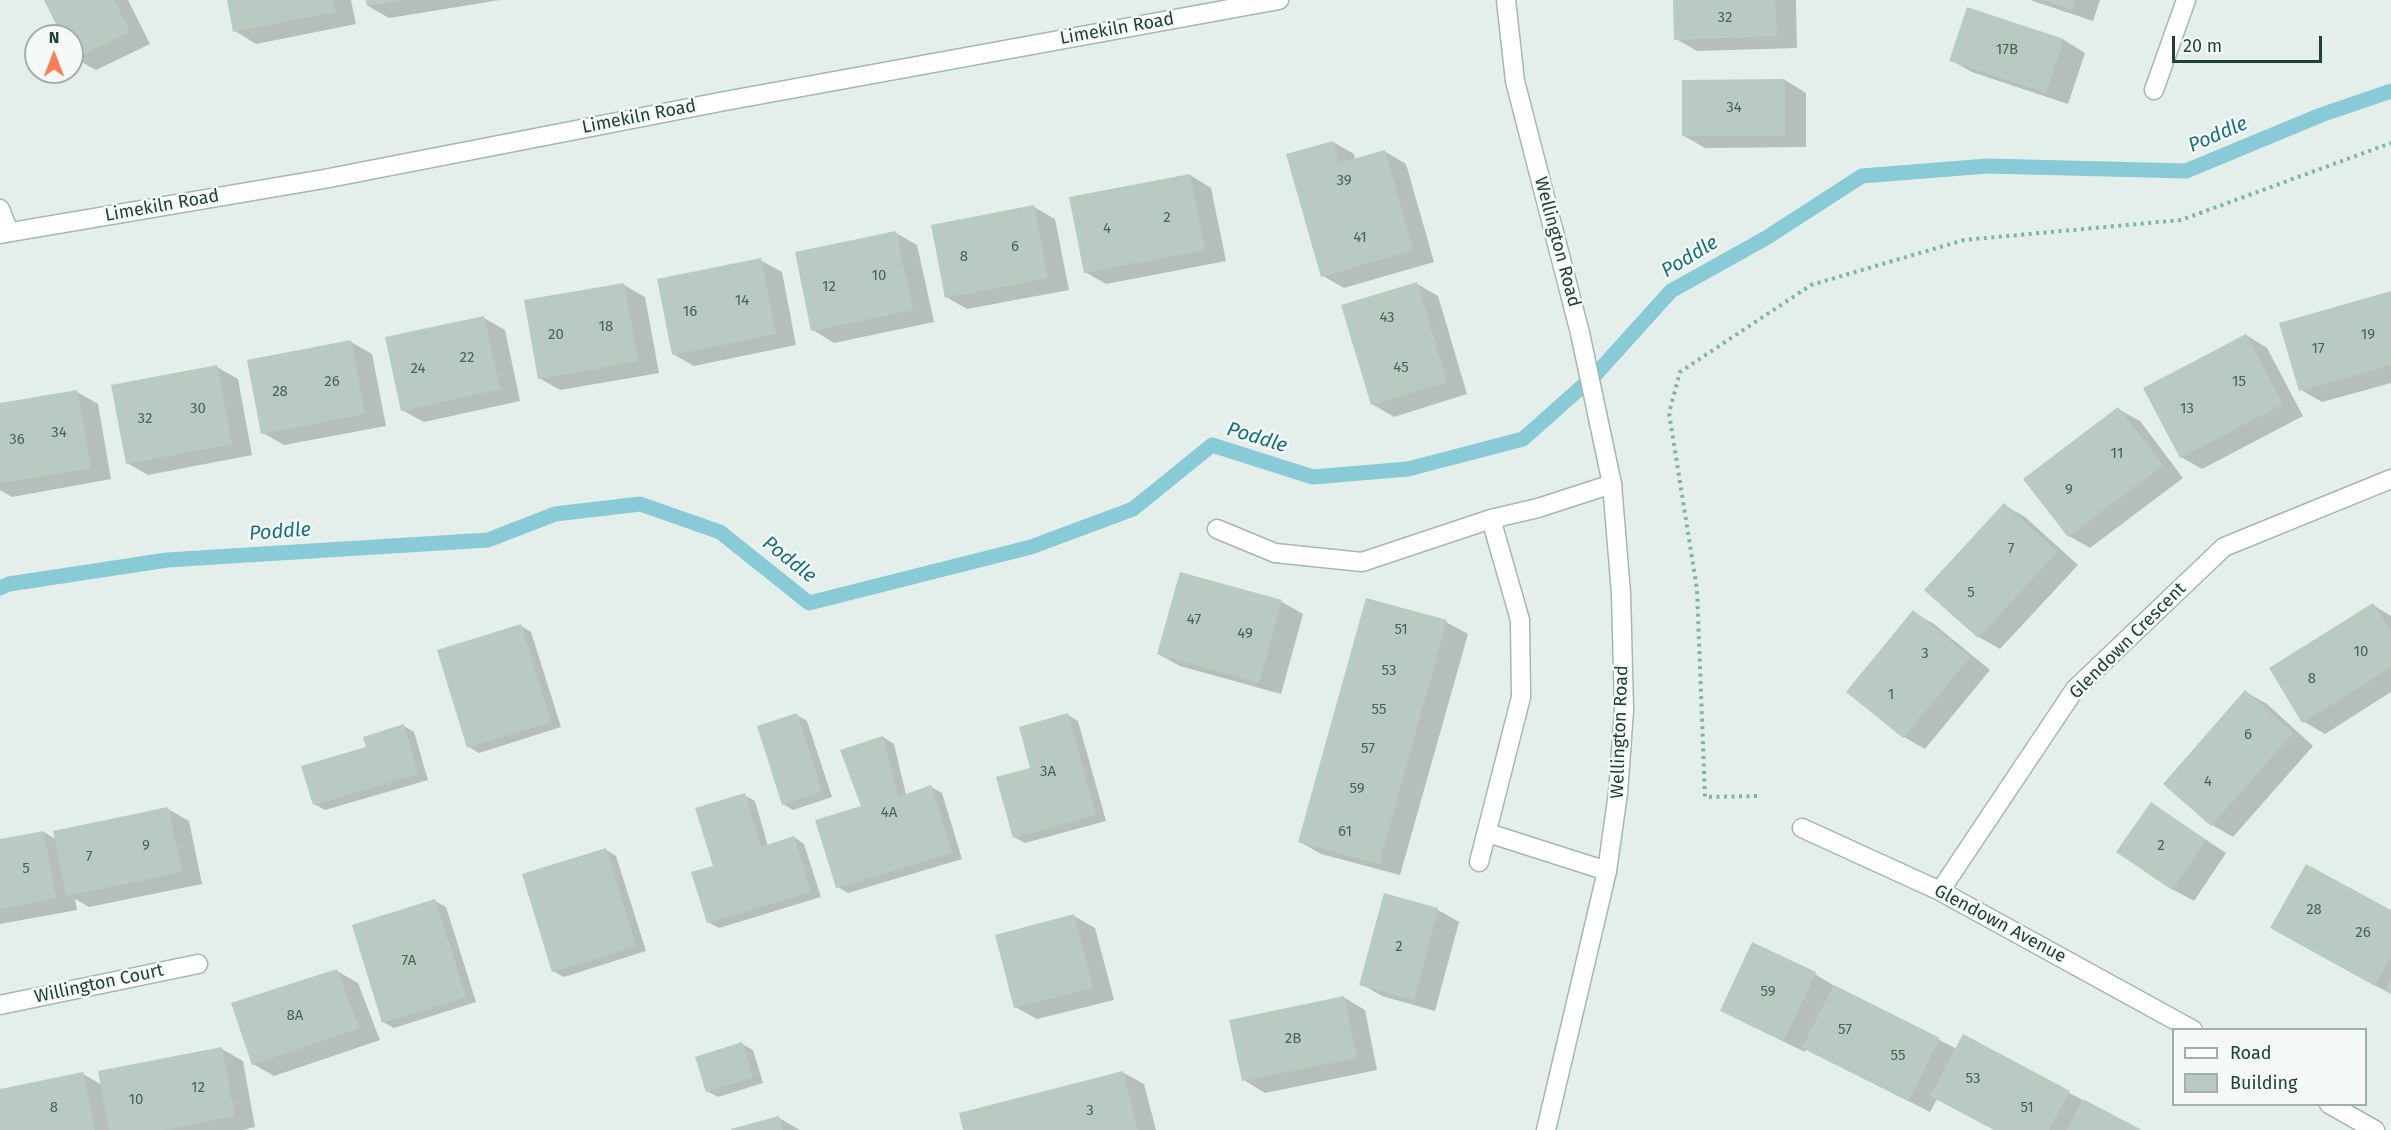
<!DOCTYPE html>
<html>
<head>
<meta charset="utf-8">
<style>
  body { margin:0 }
  #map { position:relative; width:2391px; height:1130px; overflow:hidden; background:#e4eeea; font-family:"Fira Sans",sans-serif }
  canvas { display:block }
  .legend { position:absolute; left:2172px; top:1028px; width:195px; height:78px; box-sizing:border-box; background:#f5faf8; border:2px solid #a0b0ac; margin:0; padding:8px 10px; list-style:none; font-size:18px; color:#214239 }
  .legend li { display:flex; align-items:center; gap:12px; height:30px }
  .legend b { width:30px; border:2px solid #a0b0ac }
  .north { position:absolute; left:24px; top:24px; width:60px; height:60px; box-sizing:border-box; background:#f5faf8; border:2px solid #a0b0ac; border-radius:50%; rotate:0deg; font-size:16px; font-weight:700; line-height:24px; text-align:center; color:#214239 }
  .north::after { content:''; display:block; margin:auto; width:21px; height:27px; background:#fc7d54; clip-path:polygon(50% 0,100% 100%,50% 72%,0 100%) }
  .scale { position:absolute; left:2172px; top:36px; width:150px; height:27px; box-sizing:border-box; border:3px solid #214239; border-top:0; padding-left:8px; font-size:18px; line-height:21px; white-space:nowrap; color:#214239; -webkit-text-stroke:4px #f5faf8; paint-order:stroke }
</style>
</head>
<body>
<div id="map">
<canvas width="2391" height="1130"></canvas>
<ul class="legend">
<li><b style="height:8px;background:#fff"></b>Road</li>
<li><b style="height:16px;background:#b9cac3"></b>Building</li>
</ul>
<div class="north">N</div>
<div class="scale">20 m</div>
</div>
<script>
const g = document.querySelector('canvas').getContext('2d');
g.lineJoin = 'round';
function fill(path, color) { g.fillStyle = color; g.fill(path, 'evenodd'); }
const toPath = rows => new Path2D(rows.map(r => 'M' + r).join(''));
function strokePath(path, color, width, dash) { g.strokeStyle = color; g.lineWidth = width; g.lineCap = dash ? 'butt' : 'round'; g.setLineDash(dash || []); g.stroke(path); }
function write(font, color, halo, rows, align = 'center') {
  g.font = font + ' "Fira Sans",sans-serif'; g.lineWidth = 5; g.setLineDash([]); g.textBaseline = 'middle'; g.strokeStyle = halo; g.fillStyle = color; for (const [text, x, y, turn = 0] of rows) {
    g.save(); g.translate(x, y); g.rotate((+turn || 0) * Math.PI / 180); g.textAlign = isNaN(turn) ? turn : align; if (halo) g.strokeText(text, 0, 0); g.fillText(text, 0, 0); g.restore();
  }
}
const shadow = toPath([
  [46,0,128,0,150,44,96,70,74,58,72,36,64,36],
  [229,0,351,0,356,24,256,44,235,31],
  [367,0,500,0,389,18,368,6],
  [1675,0,1796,0,1797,48,1697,51,1676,39],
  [2030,0,2100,0,2093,21],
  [1968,9,2064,40,2085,53,2068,104,1972,72,1951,60],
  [1785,80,1806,93,1806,147,1705,148,1684,136],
  [1333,142,1354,154,1355,160,1384,151,1406,164,1434,262,1344,288,1323,276],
  [1190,175,1211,188,1226,261,1106,284,1085,272],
  [1034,207,1055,219,1069,290,967,309,946,297],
  [896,233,917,245,934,322,834,343,813,330],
  [760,260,782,272,796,345,694,366,673,354],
  [1417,284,1438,296,1467,394,1394,417,1372,404],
  [624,285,645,297,659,373,560,390,539,378],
  [2391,292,2391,383,2322,402,2301,390],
  [484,318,505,330,520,401,424,422,402,410],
  [2246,335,2267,348,2303,416,2202,469,2181,457],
  [351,342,372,354,386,426,284,445,263,433],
  [217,367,238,379,252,455,148,475,127,463],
  [77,392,98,404,111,479,12,497,0,490,0,405],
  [2118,409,2140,421,2183,478,2090,548,2069,536],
  [2004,505,2025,517,2078,565,2000,649,1979,637,1926,590],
  [1181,574,1282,602,1303,614,1281,694,1180,666,1158,654],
  [2373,605,2391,616,2391,692,2325,734,2303,721],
  [1913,612,1934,624,1990,670,1925,749,1904,737],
  [1446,622,1468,634,1400,875,1321,854,1300,842],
  [521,626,531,632,561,727,479,753,469,747],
  [2246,692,2267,704,2313,746,2233,837,2212,825],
  [797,715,807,721,832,797,793,810,783,804],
  [1068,715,1078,721,1106,821,1025,843,1014,837,1032,769],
  [404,726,414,732,428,780,325,810,314,804],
  [883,737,894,744,906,795,931,787,942,793,962,859,848,893,838,887],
  [744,795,755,801,768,846,794,837,804,844,821,897,719,928,708,922,715,867],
  [2152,804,2226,853,2194,901,2172,889],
  [168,809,189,821,202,884,89,907,75,899,77,910,0,924,0,840,44,832,57,840],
  [606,850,616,856,646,951,564,977,553,971],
  [1385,895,1438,910,1459,922,1435,1011,1382,996,1361,984],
  [435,901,446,907,476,1002,394,1028,383,1022],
  [2391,912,2391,994,2293,940],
  [1074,916,1095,928,1114,1000,1037,1019,1015,1007],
  [1753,944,1815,974,1836,987,1957,1049,1964,1036,2138,1130,1995,1130,1937,1099,1930,1112,1806,1049,1805,1052,1743,1022,1722,1010],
  [337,971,358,983,380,1040,274,1076,253,1064],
  [1343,997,1365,1010,1377,1070,1265,1093,1244,1080],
  [742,1044,753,1050,763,1083,718,1097,707,1091],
  [222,1049,243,1061,255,1127,242,1130,0,1130,0,1090,83,1074,102,1085],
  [1122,1072,1144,1084,1156,1130,965,1130],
  [779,1118,800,1130,734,1130]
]);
const stream = toPath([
  [0,588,9,584,167,560,488,540,555,514,640,504,720,532,809,603,1031,547,1133,509,1212,445,1313,477,1408,469,1523,439,1595,375,1671,291,1766,238,1862,176,1987,166,2186,171,2321,115,2391,91]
]);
const building = toPath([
  [44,0,114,0,130,32,73,59,72,36,62,36],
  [227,0,333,0,335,12,233,32],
  [366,0,398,0,398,1,367,6],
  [1673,0,1775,0,1777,36,1674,40],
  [2044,0,2075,0,2072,10],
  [1967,7,2064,39,2046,93,1949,61],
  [1785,79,1785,136,1682,136,1682,80],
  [1333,141,1339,163,1385,150,1413,250,1321,277,1286,154],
  [1190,174,1205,250,1084,273,1069,197],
  [1034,205,1048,278,945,298,931,225],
  [896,231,913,310,811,331,795,252],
  [761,258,776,334,672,355,657,279],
  [1417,282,1447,382,1371,405,1341,305],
  [624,283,638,361,538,379,524,300],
  [2391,291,2391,365,2299,391,2279,323],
  [484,316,500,389,401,411,385,337],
  [2246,334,2283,404,2180,458,2143,388],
  [351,340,365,414,261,434,247,360],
  [217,365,232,444,126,464,111,385],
  [77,390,91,468,0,483,0,403],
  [2118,407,2163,465,2068,537,2023,479],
  [2004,503,2057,552,1978,638,1924,590],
  [1180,572,1282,600,1259,683,1157,654],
  [1366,598,1447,620,1379,864,1298,842],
  [2373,603,2391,632,2391,667,2302,723,2269,668],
  [1913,610,1970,657,1903,738,1846,692],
  [521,624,551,722,467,748,437,650],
  [2245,690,2293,733,2211,826,2163,784],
  [797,713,822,792,782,805,757,726],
  [1068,713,1096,815,1013,838,996,777,1030,768,1019,727],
  [404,724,418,774,313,805,301,766,366,747,363,737],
  [883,736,898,797,931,785,952,853,836,888,815,820,861,806,840,750],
  [745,793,761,847,794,836,811,892,707,923,691,872,713,866,695,808],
  [2151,802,2206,840,2172,890,2116,852],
  [168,807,182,872,66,896,53,831],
  [44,831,56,898,0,909,0,839],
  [606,848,636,946,552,972,522,874],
  [2306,864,2391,910,2391,956,2375,986,2270,928],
  [1384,893,1438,908,1414,1000,1359,985],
  [435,899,466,997,382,1023,352,925],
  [1074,914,1093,988,1014,1008,995,935],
  [1752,942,1816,972,1784,1041,1720,1011],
  [337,969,359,1028,252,1065,231,1003],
  [2391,979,2391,993,2385,990],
  [1834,985,1940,1038,1908,1101,1802,1048],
  [1344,996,1357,1058,1242,1081,1229,1020],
  [1963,1034,2070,1091,2049,1130,1994,1130,1930,1096],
  [742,1042,753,1077,706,1092,695,1057],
  [222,1047,235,1116,163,1130,109,1130,98,1071],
  [1123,1071,1138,1130,963,1130,959,1113],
  [83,1072,95,1130,0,1130,0,1089],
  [2083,1099,2142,1130,2067,1130],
  [779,1116,783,1130,731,1130,731,1129]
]);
const path = toPath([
  [1757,796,1705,797,1697,589,1669,413,1680,372,1811,285,1964,240,2181,220,2391,143]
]);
const minor = toPath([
  [2154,90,2186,0],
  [0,209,9,232],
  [1217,529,1275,553,1362,562,1491,519,1538,508,1612,484],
  [1802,828,1940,891,2193,1030],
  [1488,833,1607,871],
  [1479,862,1521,697,1520,620,1491,519],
  [1940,891,2075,689,2224,547,2391,479],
  [0,1005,198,964],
  [2329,1104,2375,1130]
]);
const tertiary = toPath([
  [1506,0,1515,81,1580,333,1612,484,1621,593,1624,710,1618,793,1607,871,1546,1130],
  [0,234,324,179,725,101,1279,0]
]);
const numberNames = [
  ["32",1725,18],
  ["17B",2007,50],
  ["34",1734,108],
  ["39",1344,181],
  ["2",1167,218],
  ["4",1107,229],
  ["41",1360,238],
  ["6",1015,247],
  ["8",964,257],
  ["10",879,276],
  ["12",829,287],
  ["14",742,301],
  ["16",690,312],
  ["43",1387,318],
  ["18",606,327],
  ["20",556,335],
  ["19",2368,335],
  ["17",2318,349],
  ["22",467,358],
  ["45",1401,368],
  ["24",418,369],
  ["26",332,382],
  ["15",2239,382],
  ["28",280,392],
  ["30",198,409],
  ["13",2187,409],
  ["32",145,419],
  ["34",59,433],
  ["36",17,440],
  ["11",2117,454],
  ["9",2069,490],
  ["7",2011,549],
  ["5",1971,593],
  ["47",1194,620],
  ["51",1401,630],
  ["49",1245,634],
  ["10",2361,652],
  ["3",1925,654],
  ["53",1389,671],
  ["8",2312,679],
  ["1",1891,695],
  ["55",1379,710],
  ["6",2248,735],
  ["57",1368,749],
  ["3A",1048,772],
  ["4",2208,782],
  ["59",1357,789],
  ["4A",889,813],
  ["61",1345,832],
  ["9",146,846],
  ["2",2161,846],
  ["7",89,857],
  ["5",26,869],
  ["28",2314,910],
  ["26",2363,933],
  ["2",1399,947],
  ["7A",409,961],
  ["59",1768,992],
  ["8A",295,1016],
  ["57",1845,1030],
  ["2B",1293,1039],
  ["55",1898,1056],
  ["53",1973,1079],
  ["12",198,1088],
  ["10",136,1100],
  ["8",54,1108],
  ["51",2027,1108],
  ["3",1090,1111]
];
const streetNames = [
  ["Limekiln Road",1117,29,-10],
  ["Limekiln Road",639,117,-11],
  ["Limekiln Road",162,206,-10],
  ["Wellington Road",1557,242,75],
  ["Glendown Crescent",2128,641,-45],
  ["Wellington Road",1620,732,-88],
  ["Glendown Avenue",2000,924,28],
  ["Willington Court",99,984,-12]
];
const waterNames = [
  ["Poddle",2218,135,-23],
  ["Poddle",1690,257,-31],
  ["Poddle",1257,438,17],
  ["Poddle",280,532,-4],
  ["Poddle",789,560,38]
];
fill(shadow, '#0003');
strokePath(stream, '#88cbd7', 15);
fill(building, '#b9cac3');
strokePath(minor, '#a6b7b1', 21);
strokePath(tertiary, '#a6b7b1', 21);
strokePath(path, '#82b4a4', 4, [3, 4.5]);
strokePath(minor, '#fff', 18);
strokePath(tertiary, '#fff', 18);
write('15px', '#47645c', null, numberNames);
write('18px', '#214239', '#f5faf8', streetNames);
write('italic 20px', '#167183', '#f5faf8', waterNames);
</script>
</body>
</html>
